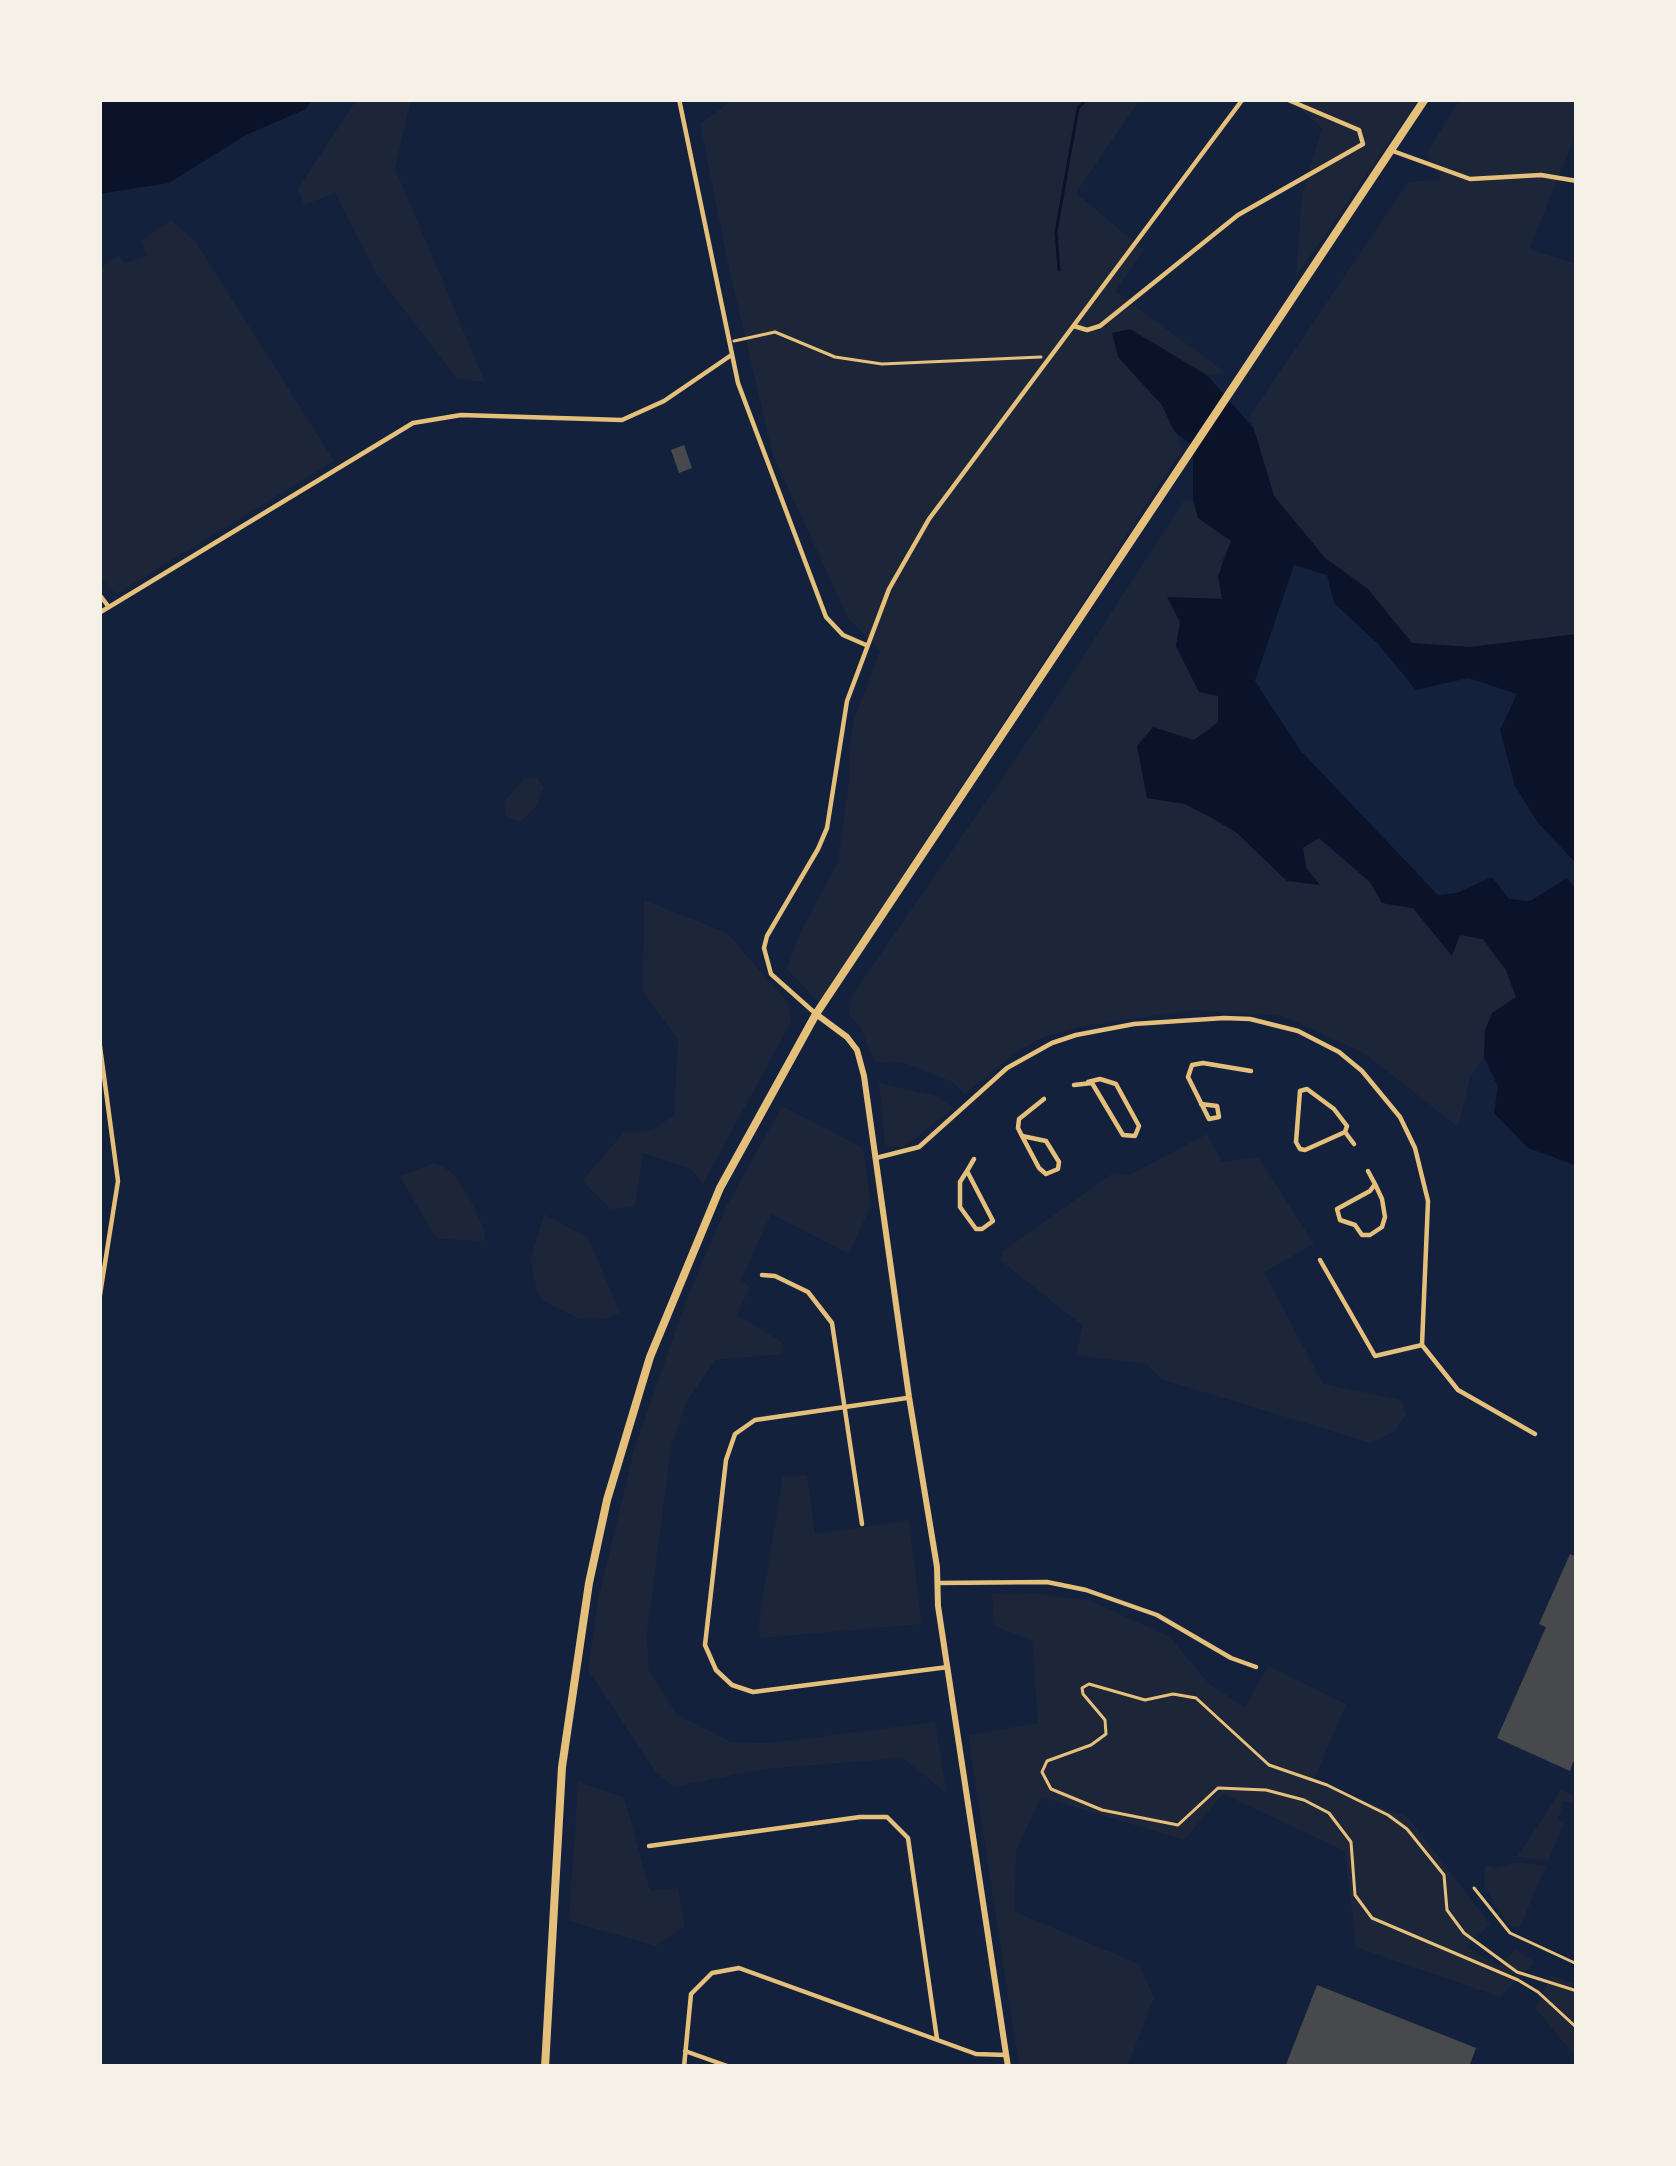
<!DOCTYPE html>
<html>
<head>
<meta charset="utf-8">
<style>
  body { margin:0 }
  #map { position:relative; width:1676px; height:2166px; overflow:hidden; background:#14213d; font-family:Poppins,sans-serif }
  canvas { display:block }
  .frame { position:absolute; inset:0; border:102px solid #f6f1e7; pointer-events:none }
</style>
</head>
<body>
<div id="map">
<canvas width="1676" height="2166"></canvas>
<div class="frame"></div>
</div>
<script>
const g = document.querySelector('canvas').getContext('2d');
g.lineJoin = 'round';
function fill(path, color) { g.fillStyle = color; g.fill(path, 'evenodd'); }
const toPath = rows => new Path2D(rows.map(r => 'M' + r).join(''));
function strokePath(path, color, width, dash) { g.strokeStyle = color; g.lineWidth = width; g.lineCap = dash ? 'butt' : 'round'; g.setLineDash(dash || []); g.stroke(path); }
const green = toPath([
  [357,99,411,99,395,168,485,382,457,379,376,273,335,193,304,205,298,189],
  [734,99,1140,99,1076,193,1144,250,1115,291,1226,373,1208,376,1131,330,1118,357,1162,405,1183,449,819,1003,787,969,800,933,838,862,849,780,849,749,855,717,880,651,848,618,773,455,730,273,700,124],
  [1289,99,1419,99,1296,276,1302,195,1322,128],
  [1460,99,1577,99,1577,133,1529,249,1577,264,1577,634,1470,647,1412,644,1368,589,1325,558,1274,496,1250,416,1408,182,1441,179,1426,154],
  [171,220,196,242,334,461,116,594,99,576,99,269,118,256,125,263,147,256,141,241],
  [1185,499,1193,500,1198,518,1232,541,1222,560,1222,599,1168,597,1180,622,1176,647,1199,692,1219,696,1218,723,1194,740,1147,798,1185,804,1212,818,1237,833,1287,881,1318,883,1306,867,1303,847,1318,838,1370,882,1382,903,1412,908,1452,955,1459,935,1483,939,1506,970,1516,998,1485,1030,1484,1057,1470,1078,1458,1127,1364,1053,1283,1016,1193,1010,1079,1027,1046,1036,1017,1051,965,1094,953,1082,907,1064,874,1061,860,1026,848,1014,851,997,1038,726],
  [537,777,544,788,536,807,520,822,511,819,505,815,504,801,525,778],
  [644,900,727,933,788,1003,792,1020,703,1184,691,1169,643,1153,635,1207,611,1209,582,1181,624,1132,651,1131,674,1115,678,1040,643,991],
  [879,1083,936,1096,954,1108,902,1148,885,1145],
  [782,1106,863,1148,871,1205,849,1254,771,1214,741,1280,750,1287,737,1315,782,1342,783,1354,715,1360,686,1403,671,1447,647,1634,649,1670,677,1715,731,1742,769,1743,935,1722,947,1793,902,1758,765,1769,673,1787,655,1771,588,1670,598,1600,634,1450,686,1301,726,1207],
  [1207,1134,1222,1162,1258,1157,1314,1244,1264,1272,1323,1384,1401,1400,1406,1415,1395,1431,1371,1443,1161,1379,1147,1364,1076,1355,1082,1325,1001,1261,1003,1251,1113,1173,1129,1175],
  [434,1163,451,1171,468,1195,485,1231,484,1241,438,1239,431,1230,400,1176],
  [544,1214,588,1238,620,1312,608,1319,578,1318,545,1302,536,1291,531,1259],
  [807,1475,815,1534,909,1520,922,1624,760,1638,759,1619,783,1476],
  [992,1593,1036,1594,1091,1601,1170,1637,1210,1685,1245,1707,1268,1666,1346,1704,1313,1782,1408,1817,1490,1924,1466,1947,1498,1966,1516,1950,1535,1962,1500,1997,1356,1947,1345,1851,1223,1794,1184,1840,1041,1797,1016,1851,1015,1912,1139,1964,1154,1998,1127,2067,1019,2067,968,1735,1038,1723,1032,1640,994,1626],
  [578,1782,624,1797,650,1891,678,1888,685,1926,656,1946,569,1921],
  [1561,1790,1574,1796,1574,1803,1564,1801,1558,1819,1564,1824,1548,1861,1517,1857],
  [1515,1862,1546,1866,1520,1927,1514,1928,1506,1923,1484,1885,1485,1865,1496,1868],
  [1552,1975,1577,1985,1577,2058,1535,2008]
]);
const water = toPath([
  [99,99,312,99,306,109,246,135,169,183,99,194],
  [1130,329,1208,376,1254,429,1274,496,1325,558,1368,589,1412,643,1470,647,1577,634,1577,864,1538,823,1515,786,1500,730,1517,694,1468,678,1416,690,1378,644,1334,603,1327,575,1294,565,1255,681,1301,751,1438,895,1457,893,1492,877,1509,899,1530,901,1567,878,1577,891,1577,1166,1528,1148,1494,1113,1498,1087,1484,1057,1485,1030,1492,1013,1516,997,1506,970,1483,939,1460,935,1452,956,1413,908,1382,903,1370,882,1319,838,1303,848,1306,868,1320,885,1287,881,1237,833,1212,818,1185,804,1147,798,1137,746,1153,727,1194,740,1218,722,1218,696,1199,692,1176,646,1180,622,1167,597,1222,599,1218,576,1231,541,1198,518,1193,500,1193,446,1174,431,1162,405,1118,357,1112,333]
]);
const stream = toPath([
  [1059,270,1056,232,1078,108,1087,99]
]);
const building = toPath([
  [684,445,692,468,679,473,671,450],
  [1570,1554,1577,1557,1577,1764,1573,1762,1570,1771,1497,1738,1546,1627,1539,1624],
  [1317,1985,1476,2048,1469,2067,1285,2067]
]);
const path = toPath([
  [734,341,775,332,835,357,882,364,1041,357],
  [1577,1991,1517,1972,1464,1933,1447,1910,1444,1875,1407,1829,1388,1815,1327,1785,1269,1765,1196,1698,1173,1694,1145,1700,1089,1684,1082,1688,1083,1694,1105,1720,1106,1734,1091,1745,1047,1761,1042,1772,1051,1789,1102,1810,1178,1825,1218,1788,1266,1790,1304,1800,1329,1813,1351,1842,1355,1895,1372,1918,1518,1980,1538,1992,1577,2028]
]);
const service = toPath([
  [1474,1888,1510,1933,1577,1964]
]);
const minor = toPath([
  [679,99,738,383,826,617,843,635,866,645],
  [1390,150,1470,179,1541,175,1577,181],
  [1074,326,1087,330,1100,326,1238,215,1363,144,1359,130,1286,99],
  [99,594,108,606],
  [99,613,413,423,461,415,622,420,664,401,730,356],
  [816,1014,771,974,764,948,767,936,818,849,827,828,847,701,889,589,929,519,1243,99],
  [99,1039,118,1181,99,1301],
  [1074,1085,1092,1083,1123,1135,1135,1136,1139,1126,1116,1084,1100,1079,1088,1082],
  [1201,1104,1217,1106,1219,1117,1209,1119,1188,1077,1192,1065,1203,1063,1251,1071],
  [1345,1132,1347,1126,1334,1109,1307,1089,1300,1091,1296,1142,1300,1149,1305,1150,1345,1132,1354,1144],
  [1022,1136,1046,1141,1059,1162,1058,1169,1046,1174,1039,1168,1022,1136,1018,1128,1019,1119,1044,1099],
  [876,1158,919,1147,1007,1068,1052,1043,1076,1035,1134,1024,1224,1018,1250,1019,1298,1031,1339,1052,1362,1071,1400,1117,1415,1148,1428,1201,1422,1345,1458,1390,1535,1434],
  [967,1171,993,1221,982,1229,976,1229,960,1207,960,1182,965,1174,967,1171,974,1159],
  [1368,1171,1375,1184,1382,1199,1385,1217,1382,1227,1370,1235,1362,1235,1355,1225,1340,1220,1337,1209,1370,1191,1375,1184],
  [1320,1260,1375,1356,1422,1345],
  [762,1275,775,1276,808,1292,832,1323,862,1524],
  [907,1398,755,1420,735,1434,726,1460,705,1645,716,1670,732,1685,753,1692,948,1667],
  [938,1583,1047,1582,1086,1590,1157,1615,1231,1658,1256,1667],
  [649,1846,860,1817,887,1817,908,1838,937,2039],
  [685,2051,730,2067],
  [684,2067,691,1994,712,1973,739,1968,976,2054,1006,2055]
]);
const tertiary = toPath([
  [816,1014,847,1037,857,1050,864,1076,909,1397,937,1567,938,1606,1008,2067]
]);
const secondary = toPath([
  [545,2067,562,1767,589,1583,607,1500,650,1357,720,1188,816,1014,1425,99]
]);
fill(green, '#1d2539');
fill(water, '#0b132b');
strokePath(stream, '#0b132b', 3);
fill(building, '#48494c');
strokePath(path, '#e5c07b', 3);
strokePath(service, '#e5c07b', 3);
strokePath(minor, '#e5c07b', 4.5);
strokePath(tertiary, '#e5c07b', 6);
strokePath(secondary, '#e5c07b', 8);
</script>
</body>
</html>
